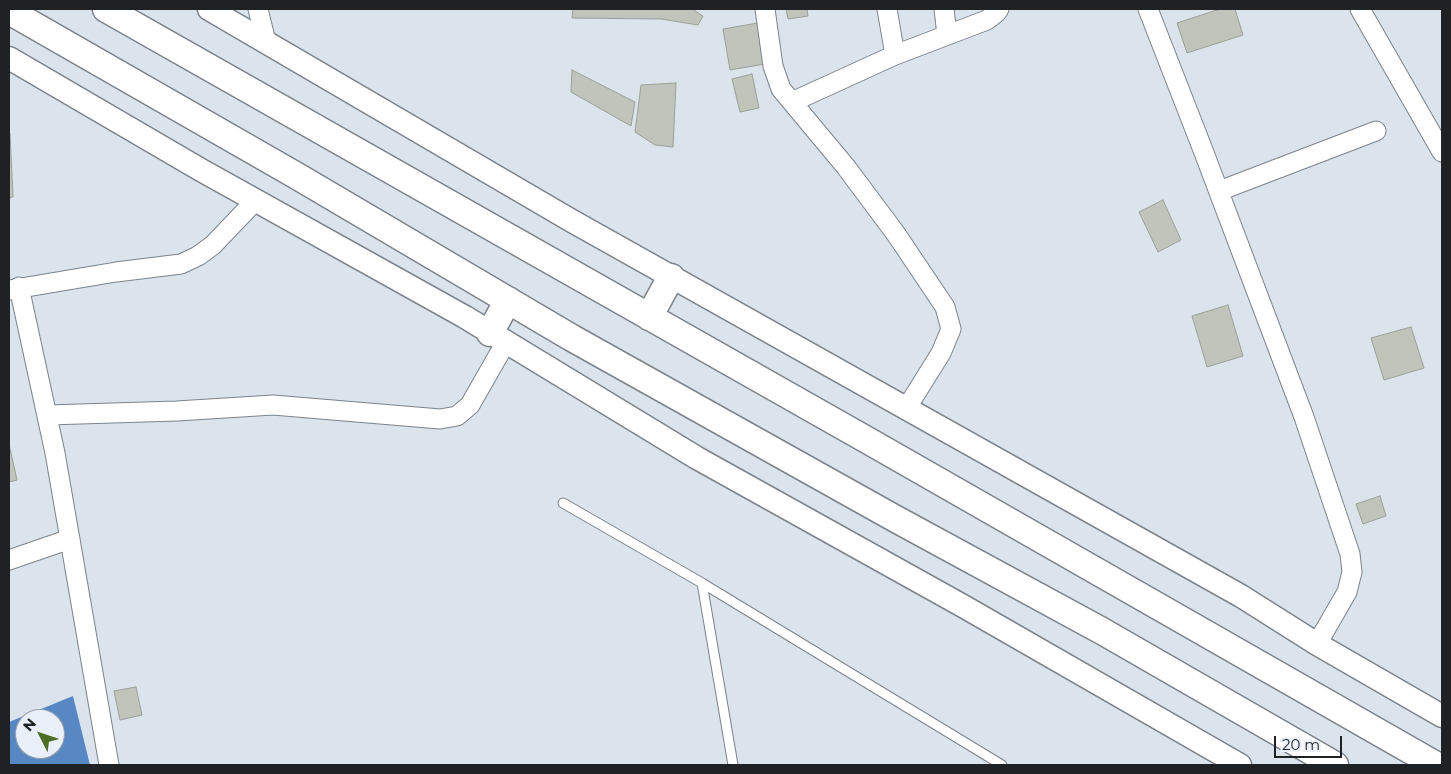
<!DOCTYPE html>
<html>
<head>
<meta charset="utf-8">
<style>
  body { margin:0 }
  #map { position:relative; width:1451px; height:774px; overflow:hidden; background:#dbe3ed; font-family:Montserrat,sans-serif }
  canvas { display:block }
  .frame { position:absolute; inset:0; border:10px solid #1f2225; pointer-events:none }
  .north { position:absolute; left:15px; top:709px; width:50px; height:50px; box-sizing:border-box; background:#e9f0fa; border:1px solid #989ea5; border-radius:50%; rotate:311deg; font-size:14px; font-weight:700; line-height:20px; text-align:center; color:#1f2225 }
  .north::after { content:''; display:block; margin:auto; width:18px; height:22px; background:#4d6d24; clip-path:polygon(50% 0,100% 100%,50% 72%,0 100%) }
  .scale { position:absolute; left:1274px; top:736px; width:68px; height:22px; box-sizing:border-box; border:2px solid #1f2225; border-top:0; padding-left:6px; font-size:15px; line-height:18px; white-space:nowrap; color:#1f2225; -webkit-text-stroke:4px #e9f0fa; paint-order:stroke }
</style>
</head>
<body>
<div id="map">
<canvas width="1451" height="774"></canvas>
<div class="frame"></div>
<div class="north">N</div>
<div class="scale">20 m</div>
</div>
<script>
const g = document.querySelector('canvas').getContext('2d');
g.lineJoin = 'round';
function fill(path, color) { g.fillStyle = color; g.fill(path, 'evenodd'); }
const toPath = rows => new Path2D(rows.map(r => 'M' + r).join(''));
function strokePath(path, color, width, dash) { g.strokeStyle = color; g.lineWidth = width; g.lineCap = dash ? 'butt' : 'round'; g.setLineDash(dash || []); g.stroke(path); }
const water = toPath([
  [73,696,90,765,9,765,9,722],
  [25,719,55,719,55,749,25,749]
]);
const building = toPath([
  [573,9,692,9,703,16,698,25,661,19,572,18,573,9],
  [786,9,807,9,808,16,788,19,786,9],
  [1220,9,1235,9,1243,35,1187,53,1177,23,1220,9],
  [758,23,765,64,730,70,723,29,758,23],
  [572,70,635,102,631,126,571,92,572,70],
  [752,74,759,108,740,112,732,79,752,74],
  [676,83,673,147,655,145,635,132,641,85,676,83],
  [9,133,10,133,13,197,9,198,9,133],
  [1163,200,1181,240,1158,252,1139,212,1163,200],
  [1228,305,1243,356,1207,367,1192,316,1228,305],
  [1411,327,1424,368,1384,380,1371,338,1411,327],
  [9,444,17,480,9,482,9,444],
  [1380,496,1386,516,1363,524,1356,504,1380,496],
  [136,687,142,715,120,720,114,691,136,687]
]);
const service = toPath([
  [563,503,702,583,1002,765],
  [702,583,733,765]
]);
const minor = toPath([
  [258,9,266,42],
  [765,9,773,66,781,89,846,167,896,234,945,307,951,329,941,353,906,409],
  [887,9,895,55],
  [944,9,947,35],
  [1148,9,1203,150,1304,417,1350,554,1352,572,1347,592,1317,644],
  [1360,9,1442,152],
  [792,102,895,55,987,20,996,13,999,9],
  [1219,191,1376,131],
  [19,287,55,453,109,765],
  [9,290,116,272,181,264,198,256,213,245,256,200],
  [48,415,177,411,273,405,440,419,457,416,470,405,506,342],
  [9,560,70,539]
]);
const tertiary = toPath([
  [209,9,572,221,1241,596,1317,644,1442,716],
  [9,58,201,170,465,317,697,458,963,606,1240,765]
]);
const secondary = toPath([
  [106,9,867,440,1436,765],
  [9,11,297,176,572,338,894,518,1102,631,1335,765],
  [649,317,671,277],
  [490,333,508,300]
]);
fill(water, '#5888c3');
fill(building, '#bfc5bb');
strokePath(building, '#9ba096', 1);
strokePath(service, '#7c838b', 11);
strokePath(minor, '#7c838b', 21);
strokePath(tertiary, '#7c838b', 25);
strokePath(secondary, '#7c838b', 29);
strokePath(service, '#fff', 9);
strokePath(minor, '#fff', 19);
strokePath(tertiary, '#fff', 22);
strokePath(secondary, '#fff', 26);
</script>
</body>
</html>
